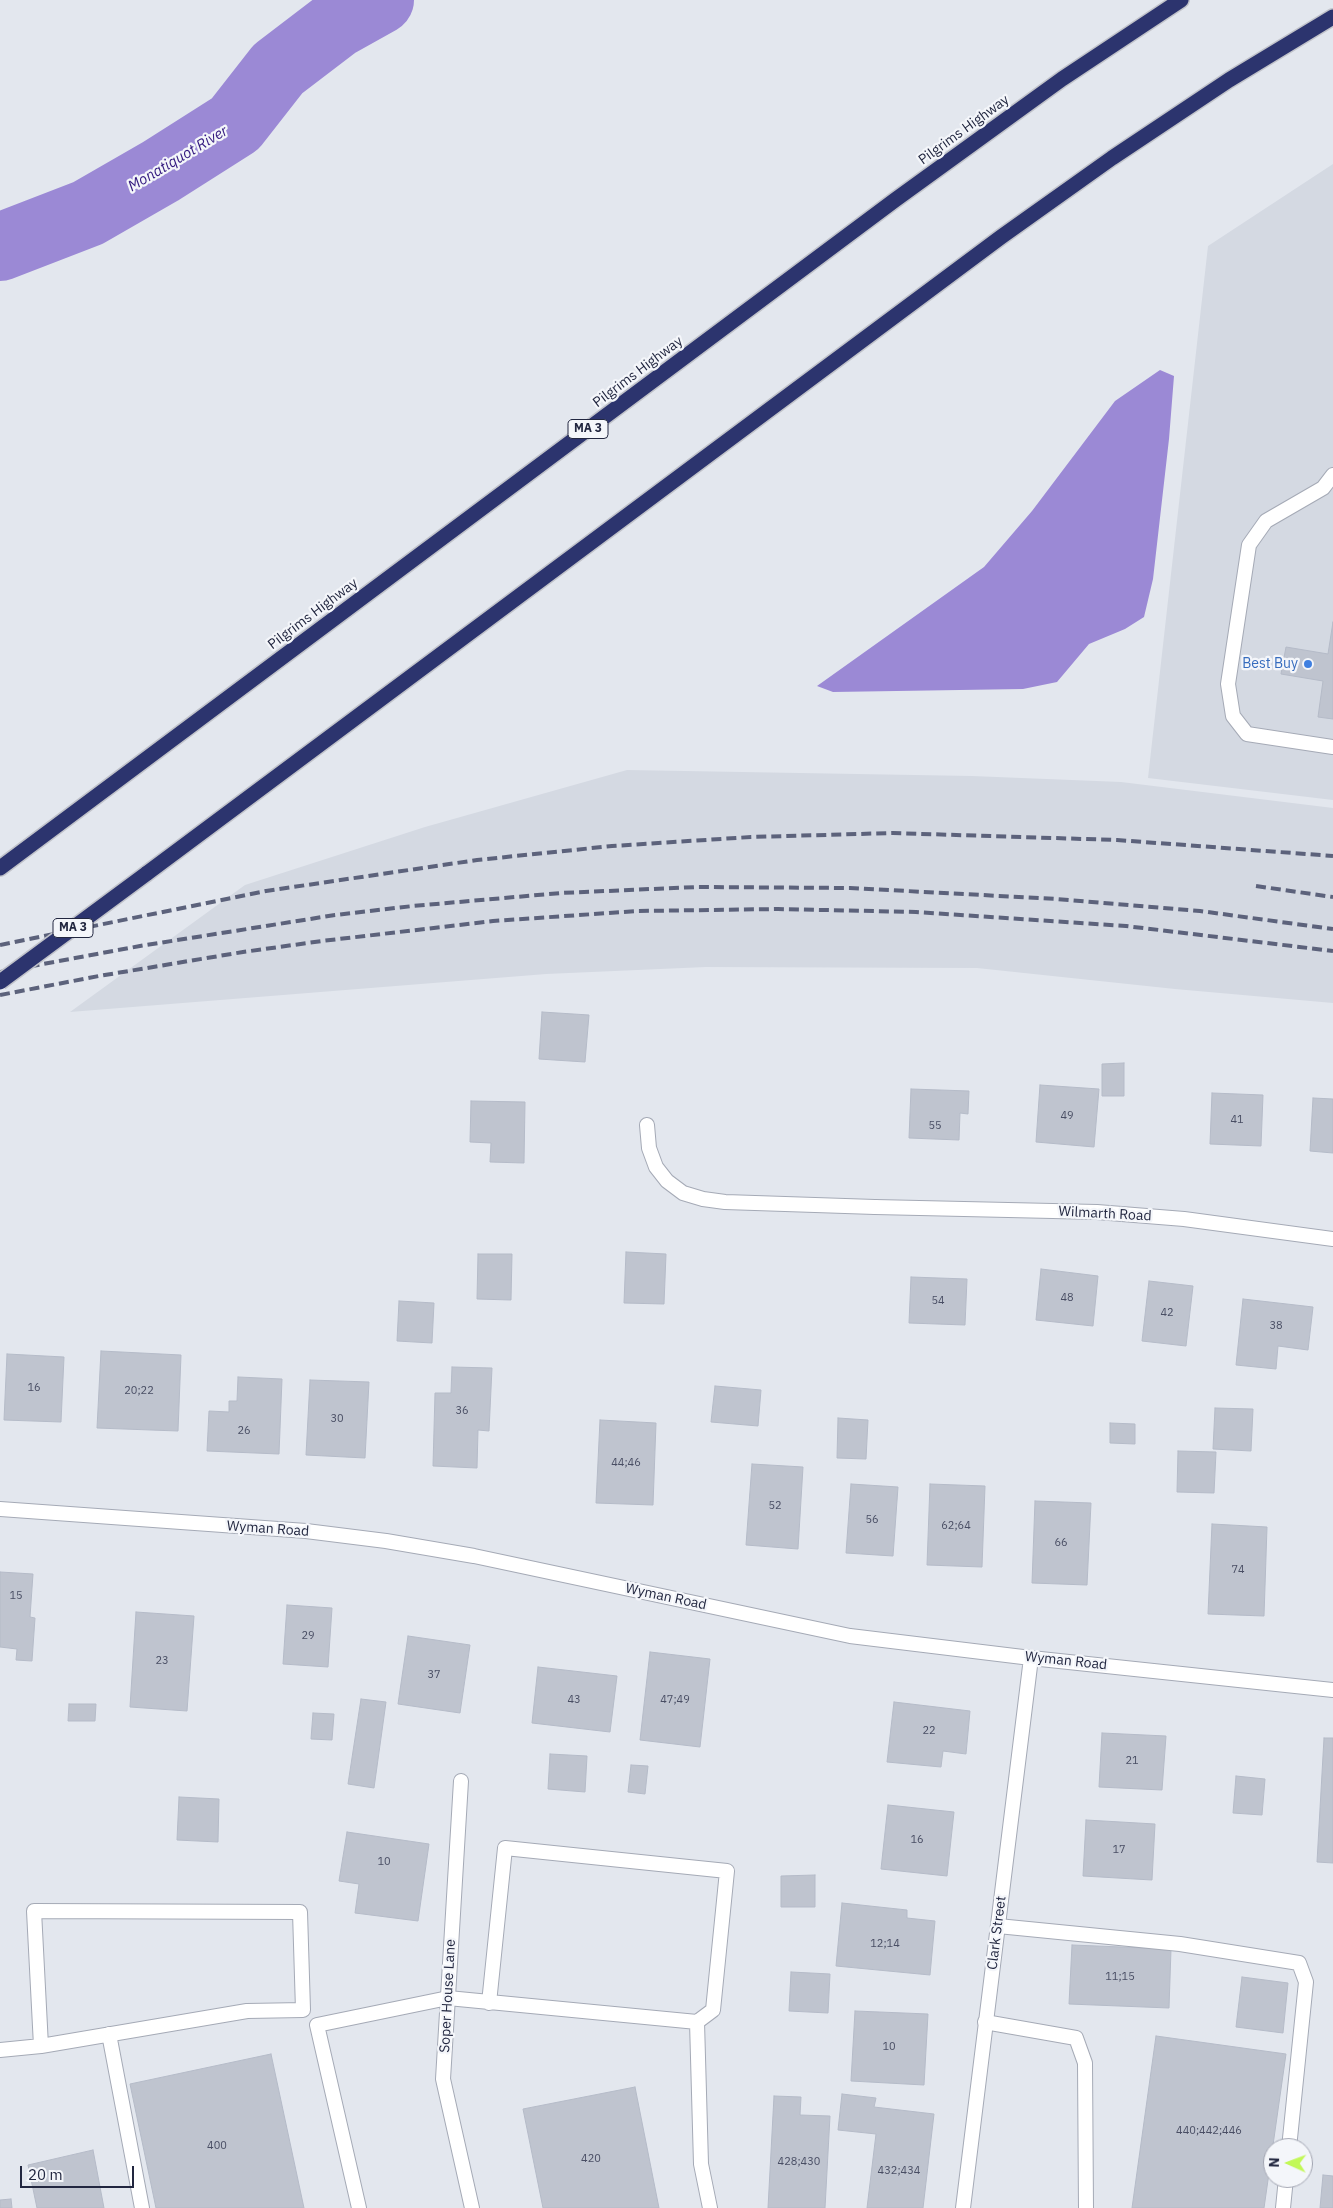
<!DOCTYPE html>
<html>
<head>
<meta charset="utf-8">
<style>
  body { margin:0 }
  #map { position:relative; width:1333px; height:2208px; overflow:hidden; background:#e3e7ee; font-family:"IBM Plex Sans",sans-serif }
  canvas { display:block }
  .north { position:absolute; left:1263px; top:2138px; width:50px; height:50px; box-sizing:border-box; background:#f4f6fa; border:1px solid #a0a3b0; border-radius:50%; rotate:272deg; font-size:14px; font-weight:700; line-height:20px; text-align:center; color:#222740 }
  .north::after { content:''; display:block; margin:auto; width:18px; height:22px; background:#c2f857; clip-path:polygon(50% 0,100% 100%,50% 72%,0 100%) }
  .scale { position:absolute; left:20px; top:2166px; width:114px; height:22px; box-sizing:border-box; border:2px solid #222740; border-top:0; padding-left:6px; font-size:15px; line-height:18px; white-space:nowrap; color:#222740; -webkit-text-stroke:4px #f4f6fa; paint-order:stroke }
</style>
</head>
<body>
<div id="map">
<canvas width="1333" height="2208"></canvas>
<div class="north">N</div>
<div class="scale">20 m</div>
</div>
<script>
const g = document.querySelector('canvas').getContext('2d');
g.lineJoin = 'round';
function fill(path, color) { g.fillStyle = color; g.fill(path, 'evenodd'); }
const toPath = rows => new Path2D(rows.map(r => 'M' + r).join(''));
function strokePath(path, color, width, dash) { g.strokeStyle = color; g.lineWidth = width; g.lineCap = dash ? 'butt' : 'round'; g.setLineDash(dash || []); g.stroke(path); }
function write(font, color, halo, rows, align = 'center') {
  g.font = font + ' "IBM Plex Sans",sans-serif'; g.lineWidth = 4.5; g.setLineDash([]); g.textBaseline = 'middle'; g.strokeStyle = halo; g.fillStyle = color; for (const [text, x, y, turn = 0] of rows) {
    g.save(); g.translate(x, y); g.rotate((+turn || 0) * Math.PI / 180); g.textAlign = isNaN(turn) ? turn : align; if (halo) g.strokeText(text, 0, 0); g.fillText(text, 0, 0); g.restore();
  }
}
const built = toPath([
  [1333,164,1333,800,1148,778,1208,246],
  [627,770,972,776,1121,782,1333,808,1333,1003,1175,989,977,968,706,967,546,974,70,1012,245,885,425,827]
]);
const water = toPath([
  [1160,370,1174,376,1169,439,1153,579,1144,617,1125,629,1089,644,1057,682,1023,689,833,692,817,686,984,567,1032,511,1115,401]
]);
const river = toPath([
  [0,247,88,213,161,171,235,124,278,69,337,24,380,0]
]);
const building = toPath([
  [1333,622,1333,719,1318,717,1323,681,1281,674,1286,647,1328,654,1333,622],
  [542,1012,589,1015,585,1062,539,1059,542,1012],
  [1124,1063,1124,1096,1102,1096,1102,1064,1124,1063],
  [1040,1085,1099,1089,1094,1147,1036,1142,1040,1085],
  [911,1089,969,1091,968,1114,960,1113,959,1140,909,1138,911,1089],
  [1212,1093,1263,1095,1261,1146,1210,1144,1212,1093],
  [1313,1098,1333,1099,1333,1153,1310,1151,1313,1098],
  [471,1101,525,1102,524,1163,490,1162,491,1143,470,1142,471,1101],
  [626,1252,666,1254,664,1304,624,1303,626,1252],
  [478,1254,512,1254,511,1300,477,1299,478,1254],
  [1041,1269,1098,1276,1093,1326,1036,1320,1041,1269],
  [911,1277,967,1279,965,1325,909,1323,911,1277],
  [1149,1281,1193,1286,1186,1346,1142,1341,1149,1281],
  [1243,1299,1313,1307,1308,1350,1278,1346,1276,1369,1236,1365,1243,1299],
  [399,1301,434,1303,432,1343,397,1341,399,1301],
  [101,1351,181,1355,178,1431,97,1428,101,1351],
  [7,1354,64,1357,61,1422,4,1420,7,1354],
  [452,1367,492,1368,489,1431,478,1430,477,1468,433,1466,435,1393,451,1393,452,1367],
  [238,1377,282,1379,279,1454,207,1451,209,1411,229,1412,229,1401,237,1401,238,1377],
  [310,1380,369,1382,365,1458,306,1455,310,1380],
  [715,1386,761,1390,758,1426,711,1422,715,1386],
  [1215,1408,1253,1409,1251,1451,1213,1449,1215,1408],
  [838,1418,868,1420,866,1459,837,1458,838,1418],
  [600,1420,656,1423,653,1505,596,1503,600,1420],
  [1110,1423,1135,1424,1135,1444,1110,1443,1110,1423],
  [1178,1451,1216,1452,1214,1493,1177,1492,1178,1451],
  [752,1464,803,1467,798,1549,746,1545,752,1464],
  [851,1484,898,1487,893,1556,846,1553,851,1484],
  [930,1484,985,1486,982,1567,927,1565,930,1484],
  [1035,1501,1091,1503,1087,1585,1032,1583,1035,1501],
  [1212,1524,1267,1527,1264,1616,1208,1614,1212,1524],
  [0,1572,33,1574,30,1617,35,1618,32,1661,16,1660,17,1649,0,1647,0,1572],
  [287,1605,332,1608,328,1667,283,1664,287,1605],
  [136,1612,194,1616,187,1711,130,1707,136,1612],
  [408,1636,470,1645,460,1713,398,1704,408,1636],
  [650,1652,710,1659,700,1747,640,1740,650,1652],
  [538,1667,617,1676,610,1732,532,1723,538,1667],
  [361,1699,386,1702,374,1788,348,1784,361,1699],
  [894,1702,970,1711,966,1754,943,1751,941,1767,887,1762,894,1702],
  [69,1704,96,1704,95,1721,68,1721,69,1704],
  [313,1713,334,1714,332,1740,311,1739,313,1713],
  [1102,1733,1166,1736,1162,1790,1099,1787,1102,1733],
  [1324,1738,1333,1738,1333,1863,1317,1862,1324,1738],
  [550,1754,587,1756,585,1792,548,1789,550,1754],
  [631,1765,648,1766,645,1794,628,1792,631,1765],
  [1236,1776,1265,1779,1262,1815,1233,1813,1236,1776],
  [179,1797,219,1799,218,1842,177,1840,179,1797],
  [888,1805,954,1812,947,1876,881,1869,888,1805],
  [1086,1820,1155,1824,1152,1880,1083,1876,1086,1820],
  [347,1832,429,1844,418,1921,355,1913,359,1884,339,1881,347,1832],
  [815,1875,815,1907,781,1907,781,1876,815,1875],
  [842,1903,907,1910,907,1918,935,1921,930,1975,836,1966,842,1903],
  [1072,1945,1171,1949,1169,2008,1069,2004,1072,1945],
  [791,1972,830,1974,828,2013,789,2011,791,1972],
  [1242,1977,1288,1983,1283,2033,1236,2027,1242,1977],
  [855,2011,928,2014,924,2085,851,2081,855,2011],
  [1156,2036,1286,2054,1264,2208,1132,2208,1156,2036],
  [271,2054,304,2208,156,2208,130,2084,271,2054],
  [635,2087,659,2208,543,2208,523,2109,635,2087],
  [842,2094,876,2098,874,2107,934,2114,923,2208,867,2208,876,2134,838,2130,842,2094],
  [774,2096,801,2097,800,2115,830,2116,825,2208,768,2208,774,2096],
  [93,2150,104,2208,37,2208,28,2165,93,2150],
  [1323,2175,1333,2176,1333,2208,1320,2208,1323,2175],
  [11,2199,12,2208,0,2208,0,2200,11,2199]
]);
const service = toPath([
  [1333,475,1323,488,1266,521,1249,545,1228,684,1233,716,1247,734,1333,747],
  [647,1125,649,1148,656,1167,667,1181,683,1193,703,1199,725,1202,875,1207],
  [998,1926,1180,1944,1299,1963,1306,1982,1289,2148],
  [489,2003,505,1848,727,1871,713,2010,697,2022],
  [985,2022,1076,2038,1085,2063,1086,2208],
  [109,2034,142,2208],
  [0,2050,41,2046,247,2011,303,2010,300,1912,34,1911,41,2046],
  [359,2208,317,2025,448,1998,697,2022,701,2164,710,2208],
  [1283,2208,1286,2178]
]);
const minor = toPath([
  [875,1207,1097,1212,1184,1219,1333,1239],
  [0,1509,306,1531,386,1541,474,1556,850,1636,1031,1658,1333,1690],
  [461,1781,443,2079,472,2208],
  [963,2208,1031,1658]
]);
const motorway = toPath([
  [0,868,895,200,1062,79,1181,0],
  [146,874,1001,237,1112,158,1229,80,1333,17]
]);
const rail = toPath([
  [1256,886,1333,897],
  [0,945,266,891,477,860,612,846,751,837,893,833,1117,840,1333,856],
  [0,972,140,946,335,915,413,906,561,893,697,887,850,888,1057,899,1200,911,1333,929],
  [0,995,99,976,243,952,322,941,493,921,638,911,778,909,916,912,1126,926,1333,951]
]);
const motorwayBridge = toPath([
  [0,982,146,874]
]);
const markers = [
  [1308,664,5,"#3f7fe0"]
];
const numberNames = [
  ["49",1067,1116],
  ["41",1237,1120],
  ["55",935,1126],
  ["48",1067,1298],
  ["54",938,1301],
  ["42",1167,1313],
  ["38",1276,1326],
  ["16",34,1388],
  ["20;22",139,1391],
  ["36",462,1411],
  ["30",337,1419],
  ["26",244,1431],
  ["44;46",626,1463],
  ["52",775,1506],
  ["56",872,1520],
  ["62;64",956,1526],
  ["66",1061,1543],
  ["74",1238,1570],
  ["15",16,1596],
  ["29",308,1636],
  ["23",162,1661],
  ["37",434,1675],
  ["43",574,1700],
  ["47;49",675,1700],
  ["22",929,1731],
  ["21",1132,1761],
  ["16",917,1840],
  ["17",1119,1850],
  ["10",384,1862],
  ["12;14",885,1944],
  ["11;15",1120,1977],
  ["10",889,2047],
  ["440;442;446",1209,2131],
  ["400",217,2146],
  ["420",591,2159],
  ["428;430",799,2162],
  ["432;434",899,2171]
];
const shields = [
  [588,429,40],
  [73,928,40]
];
const shieldNames = [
  ["MA 3",588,429],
  ["MA 3",73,928]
];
const streetNames = [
  ["Pilgrims Highway",964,130,-36],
  ["Pilgrims Highway",638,372,-37],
  ["Pilgrims Highway",313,614,-37],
  ["Wilmarth Road",1105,1214,3],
  ["Wyman Road",268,1529,4],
  ["Wyman Road",666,1597,12],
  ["Wyman Road",1066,1661,6],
  ["Clark Street",997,1933,-83],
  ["Soper House Lane",448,1996,-87]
];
const shopNames = [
  ["Best Buy",1298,664]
];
const waterNames = [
  ["Monatiquot River",178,159,-31]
];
fill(built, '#d4d9e2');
fill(water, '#9b89d5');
strokePath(river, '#9b89d5', 68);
fill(building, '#bfc4cf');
strokePath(building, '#b5bbc8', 1);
strokePath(service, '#a5aab6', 16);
strokePath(minor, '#a5aab6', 16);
strokePath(motorway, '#c1c3ca', 18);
strokePath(service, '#fff', 14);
strokePath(minor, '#fff', 14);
strokePath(motorway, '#2c346e', 15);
strokePath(rail, '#5c627b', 4, [10, 5]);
strokePath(motorwayBridge, '#c1c3ca', 18, []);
strokePath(motorwayBridge, '#2c346e', 15);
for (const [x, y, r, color] of markers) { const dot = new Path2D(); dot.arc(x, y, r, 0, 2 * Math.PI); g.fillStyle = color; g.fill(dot); strokePath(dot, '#f4f6fa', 2); }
write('11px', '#494e64', null, numberNames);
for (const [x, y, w] of shields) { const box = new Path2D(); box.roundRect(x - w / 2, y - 9.5, w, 19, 4); g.fillStyle = '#f4f6fa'; g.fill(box); strokePath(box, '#222740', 1); }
write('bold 12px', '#222740', null, shieldNames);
write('14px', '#222740', '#f4f6fa', streetNames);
write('14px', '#366cbe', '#f4f6fa', shopNames, 'right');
write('italic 15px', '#33197f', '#f4f6fa', waterNames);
</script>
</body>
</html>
